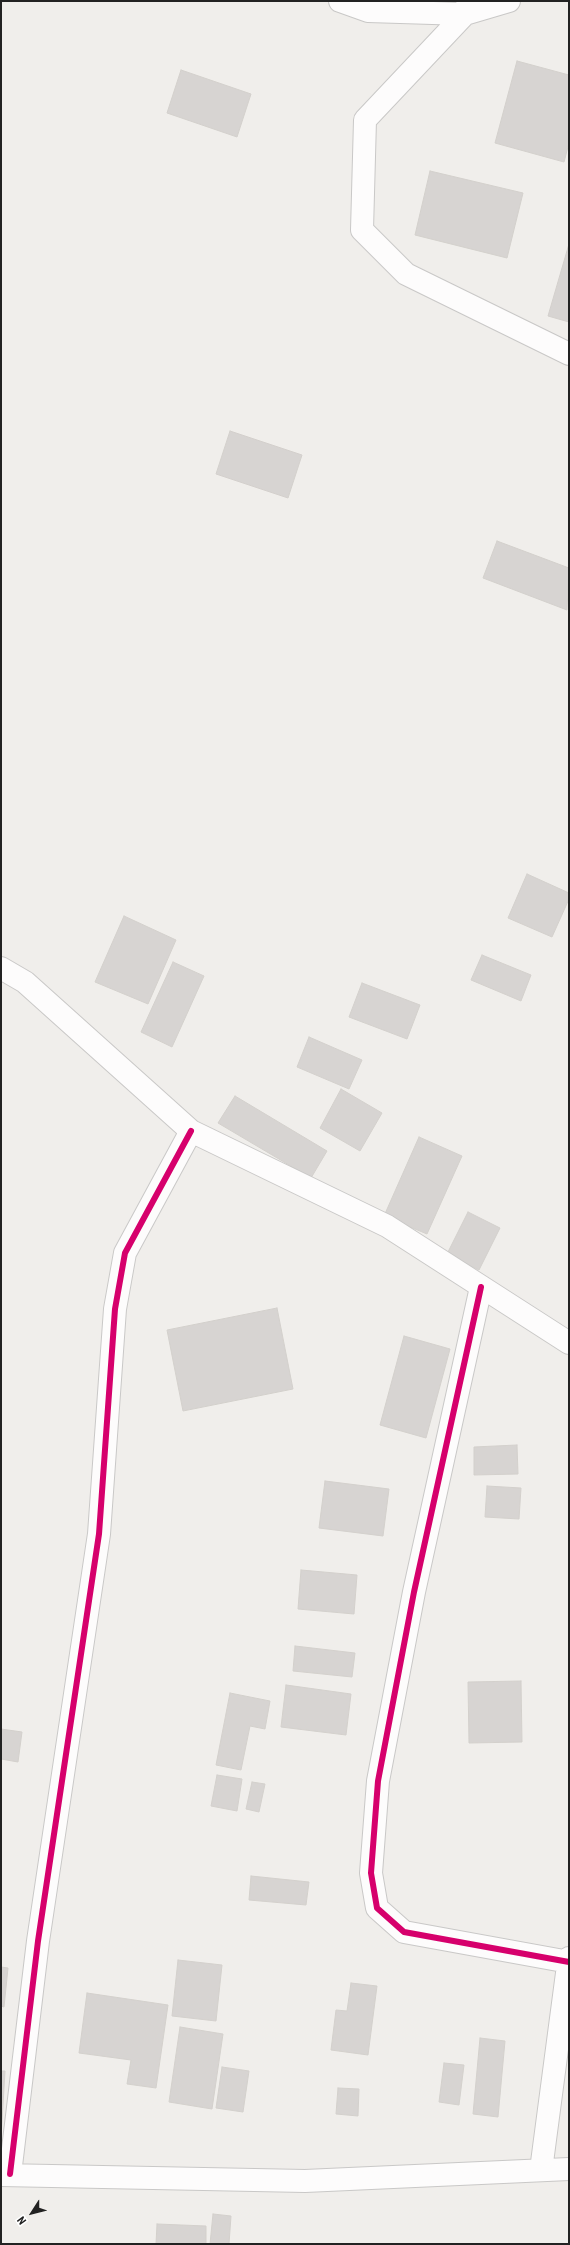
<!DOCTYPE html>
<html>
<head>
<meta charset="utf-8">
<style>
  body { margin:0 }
  #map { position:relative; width:570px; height:2245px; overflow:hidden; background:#f0eeeb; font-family:"Roboto Condensed",sans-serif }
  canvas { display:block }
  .frame { position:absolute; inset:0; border:2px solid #222; pointer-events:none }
  .north { position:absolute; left:12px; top:2193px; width:40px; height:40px; -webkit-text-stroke:3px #fff; paint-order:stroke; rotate:234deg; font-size:11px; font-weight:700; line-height:16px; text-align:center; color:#222 }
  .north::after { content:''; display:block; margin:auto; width:14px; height:18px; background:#222; clip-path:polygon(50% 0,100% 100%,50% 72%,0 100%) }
</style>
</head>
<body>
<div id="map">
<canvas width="570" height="2245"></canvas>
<div class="frame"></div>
<div class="north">N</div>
</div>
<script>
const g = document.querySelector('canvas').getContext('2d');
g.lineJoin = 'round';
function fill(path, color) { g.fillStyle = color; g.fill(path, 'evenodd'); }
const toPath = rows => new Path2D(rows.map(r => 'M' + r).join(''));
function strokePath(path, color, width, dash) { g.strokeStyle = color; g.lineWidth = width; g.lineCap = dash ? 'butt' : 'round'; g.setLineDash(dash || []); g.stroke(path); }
const building = toPath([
  [517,61,569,75,569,143,564,162,495,143,517,61],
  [181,70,251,94,237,137,167,113,181,70],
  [430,171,523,193,507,258,415,235,430,171],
  [569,244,569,322,548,316,569,244],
  [230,431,302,455,288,498,216,474,230,431],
  [497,541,569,568,567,610,483,578,497,541],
  [527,874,569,893,569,899,552,937,508,918,527,874],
  [124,916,176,940,148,1004,95,982,124,916],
  [482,955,531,975,521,1001,471,980,482,955],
  [173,962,204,976,172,1047,141,1032,173,962],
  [362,983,420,1005,407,1039,349,1017,362,983],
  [309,1037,362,1060,349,1089,297,1067,309,1037],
  [341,1089,382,1113,360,1151,320,1128,341,1089],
  [235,1096,327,1151,311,1178,218,1123,235,1096],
  [419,1137,462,1156,427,1234,384,1216,419,1137],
  [468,1212,500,1228,479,1270,447,1254,468,1212],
  [277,1308,293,1389,183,1411,167,1330,277,1308],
  [404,1336,450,1349,426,1438,380,1425,404,1336],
  [517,1445,518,1474,474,1475,474,1447,517,1445],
  [325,1481,389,1489,383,1536,319,1528,325,1481],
  [487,1486,521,1488,519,1519,485,1517,487,1486],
  [301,1570,357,1575,354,1614,298,1609,301,1570],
  [295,1646,355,1653,352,1677,293,1671,295,1646],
  [521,1681,522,1742,469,1743,468,1682,521,1681],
  [286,1685,351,1694,346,1735,281,1727,286,1685],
  [230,1693,270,1701,265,1729,250,1726,241,1770,216,1765,230,1693],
  [1,1729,22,1732,18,1762,1,1759,1,1729],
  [217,1775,242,1779,237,1811,211,1806,217,1775],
  [252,1782,265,1784,259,1812,246,1809,252,1782],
  [251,1876,309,1882,306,1905,249,1900,251,1876],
  [178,1960,222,1965,216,2021,172,2016,178,1960],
  [1,1967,8,1968,4,2007,1,2006,1,1967],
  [351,1983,377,1986,368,2055,331,2050,336,2010,347,2011,351,1983],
  [87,1993,168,2005,156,2088,127,2084,131,2060,79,2053,87,1993],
  [180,2027,223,2034,212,2109,169,2102,180,2027],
  [480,2038,505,2041,498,2117,473,2114,480,2038],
  [444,2063,464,2065,459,2105,439,2102,444,2063],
  [222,2067,249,2071,243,2112,216,2108,222,2067],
  [1,2071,5,2071,1,2138,1,2071],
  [338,2088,359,2089,358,2116,336,2114,338,2088],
  [213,2214,231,2216,229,2244,210,2244,213,2214],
  [157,2224,206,2226,206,2244,156,2244,157,2224]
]);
const street = toPath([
  [340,1,368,11,465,14,509,1],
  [468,1,465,14,365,120,362,230,406,274,569,354],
  [1,968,25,982,191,1131,387,1226,569,1343],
  [481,1287,414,1592,378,1781,371,1873,377,1908,404,1932,569,1962],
  [541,2170,569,1958],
  [10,2174,38,1941,99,1534,115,1309,125,1253,191,1131],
  [1,2175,305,2181,569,2169]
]);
const cycleway = toPath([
  [481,1287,414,1592,378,1781,371,1873,377,1908,404,1932,569,1962],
  [10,2174,38,1941,99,1534,115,1309,125,1253,191,1131]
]);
fill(building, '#d7d4d2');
strokePath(building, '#d3d0cc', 1);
strokePath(street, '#c9c8c7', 24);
strokePath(street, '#fdfcfc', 22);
strokePath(cycleway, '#d6006c', 6);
</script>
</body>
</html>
